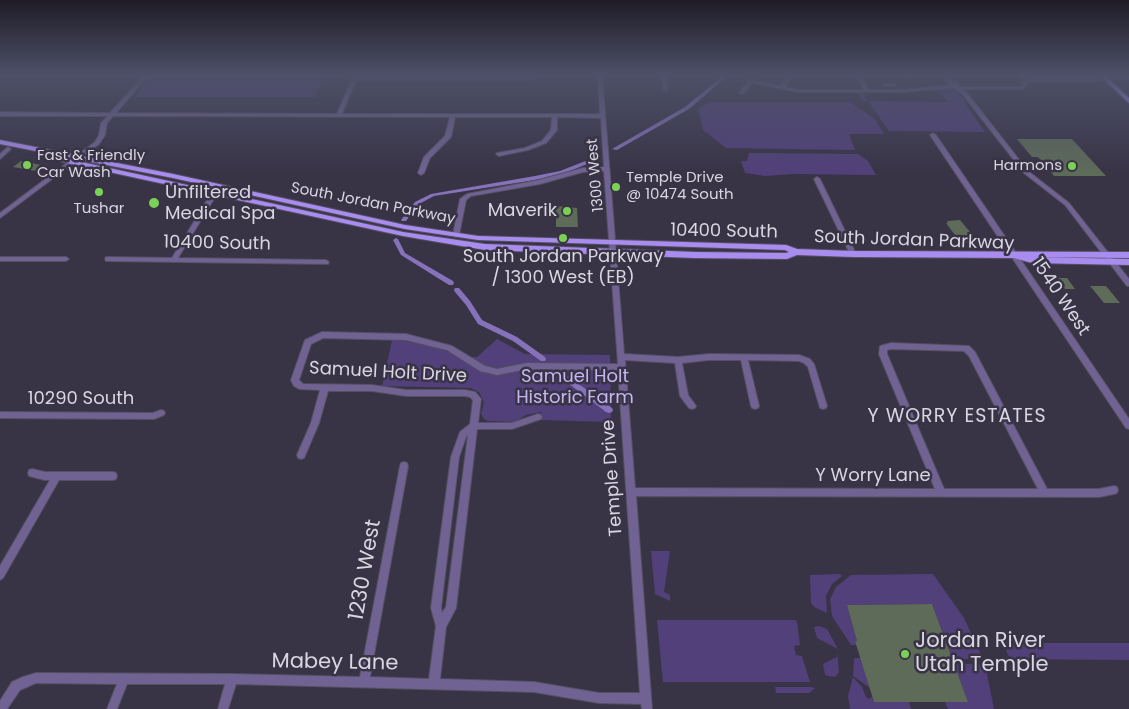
<!DOCTYPE html>
<html>
<head>
<meta charset="utf-8">
<style>
  body { margin:0 }
  canvas { display:block; background:#383345 }
</style>
</head>
<body>
<canvas width="1129" height="709"></canvas>
<script>
const g = document.querySelector('canvas').getContext('2d');
g.lineJoin = 'round';
function fill(path, color) { g.fillStyle = color; g.fill(path, 'evenodd'); }
const toPath = rows => new Path2D(rows.map(r => 'M' + r).join(''));
function strokePath(path, color, width, dash) { g.strokeStyle = color; g.lineWidth = width; g.lineCap = dash ? 'butt' : 'round'; g.setLineDash(dash || []); g.stroke(path); }
function write(font, color, halo, rows, align = 'center') {
  g.font = font + ' Poppins,sans-serif'; g.lineWidth = 5; g.setLineDash([]); g.textBaseline = 'middle'; g.strokeStyle = halo; g.fillStyle = color; for (const [text, x, y, turn = 0] of rows) {
    g.save(); g.translate(x, y); g.rotate((+turn || 0) * Math.PI / 180); g.textAlign = isNaN(turn) ? turn : align; if (halo) g.strokeText(text, 0, 0); g.fillText(text, 0, 0); g.restore();
  }
}
const green = toPath([
  [153,74,326,74,315,97,134,97],
  [954,89,966,101,963,101,985,132,889,131,868,101,862,101,858,93,863,93,868,101,948,102,937,90],
  [711,102,850,102,875,119,884,134,849,134,855,150,726,148,703,130,698,108],
  [749,153,858,154,868,161,876,175,793,174,765,176,745,173,741,161,747,161],
  [497,339,525,354,610,355,611,422,542,420,541,412,526,415,515,422,488,421,484,419,481,414,484,402,479,392,471,388,382,386,392,340,418,342,447,351,460,358,477,357],
  [651,551,670,551,664,592,670,595,670,601,655,594],
  [840,574,842,576,832,584,826,596,827,613,814,607,811,603,810,575],
  [933,574,964,618,983,659,952,659,932,604,847,605,857,641,855,641,856,645,851,645,832,616,830,599,836,587,851,575],
  [657,620,795,620,797,622,800,645,794,646,796,655,802,656,810,682,663,682],
  [819,626,827,629,838,649,817,638,814,627],
  [1003,643,1129,643,1129,660,1010,659],
  [837,652,839,672,835,677,829,676,825,675,823,664,837,657],
  [854,658,860,658,863,663,870,688,853,676],
  [954,664,985,664,994,709,948,709,945,702,968,702],
  [853,677,862,687,866,697,869,699,872,697,874,702,909,702,911,709,850,709,848,696],
  [775,687,811,687,815,688,809,693,776,693]
]);
const canal = toPath([
  [725,74,730,74,689,109,617,150,612,149,685,107,725,74],
  [598,156,600,157,600,159,562,174,535,180,434,196,419,204,406,221,402,221,401,220,415,202,431,194,535,176,560,171,598,156],
  [396,238,398,239,405,253,453,281,454,283,453,285,449,285,401,255,393,240,396,238],
  [455,288,459,288,470,301,482,320,517,337,545,357,546,359,545,361,541,361,513,341,478,324,466,305,455,292,454,290,455,288],
  [562,372,612,408,613,410,612,412,609,413,606,412,560,377,558,375,560,373,562,372]
]);
const building = toPath([
  [1017,139,1072,139,1106,176,1054,176,1038,157,1032,157],
  [21,161,46,166,36,171,13,167],
  [556,206,577,208,578,227,556,227],
  [960,220,970,232,967,232,974,243,961,243,946,223,948,223,947,221],
  [1057,278,1067,278,1075,289,1065,289],
  [1090,286,1106,286,1120,303,1104,303],
  [932,604,968,702,874,702,855,641,857,641,847,605]
]);
const minor = toPath([
  [145,74,150,74,116,113,337,114,352,79,356,75,358,76,358,78,526,78,531,77,532,74,537,74,535,79,526,80,356,80,342,114,600,114,598,74,602,74,624,354,678,357,709,354,799,355,810,359,814,364,827,406,826,408,823,409,820,408,808,367,804,363,799,361,748,360,759,406,758,408,755,409,752,408,751,406,741,360,709,360,682,363,688,395,696,406,695,408,692,409,689,408,680,396,675,363,625,360,635,488,935,489,879,354,880,346,891,343,969,346,975,352,1047,489,1099,489,1114,486,1117,487,1118,490,1117,493,1114,494,1099,497,636,496,652,709,642,709,641,704,599,703,534,692,236,684,228,709,218,709,225,684,127,684,117,709,107,709,117,684,36,683,20,690,7,709,0,709,0,701,12,682,23,677,36,673,232,674,360,677,400,466,401,463,404,462,407,463,408,466,370,677,429,679,436,626,431,608,451,457,460,432,470,424,473,400,470,397,465,396,406,396,372,391,328,391,319,423,304,458,301,459,298,458,297,455,311,423,320,390,299,389,294,386,291,380,305,340,322,332,406,334,452,346,485,366,497,369,527,363,618,364,604,171,583,172,540,184,471,196,466,200,459,235,456,237,453,235,460,199,467,194,539,180,583,168,604,167,601,118,557,117,557,130,546,143,528,150,499,156,496,154,497,153,525,148,542,141,551,130,552,117,455,117,451,137,430,158,424,173,421,175,418,173,424,157,445,136,450,117,113,116,107,123,105,135,99,144,0,218,0,213,95,142,99,135,101,123,108,116,0,116,0,112,110,113,145,74],
  [323,338,406,340,447,350,480,371,497,375,527,369,618,370,640,693,599,693,534,682,440,679,446,627,456,608,477,429,512,429,541,419,542,417,541,415,538,414,512,423,478,423,481,399,475,392,465,390,406,390,372,385,303,384,299,380,311,344,323,338],
  [891,349,964,351,969,356,1038,489,944,489,887,354,887,350,891,349],
  [468,435,446,607,442,613,441,608,459,457,466,437,468,435],
  [662,74,666,74,667,91,663,90,662,74],
  [787,74,792,74,786,87,798,90,864,90,856,74,861,74,869,90,903,90,951,85,939,74,944,74,959,85,959,87,1021,87,1024,80,1018,74,1087,75,1104,77,1129,77,1129,79,1104,79,1093,82,1028,82,1025,88,1023,89,963,89,967,93,1028,171,1069,203,1129,279,1129,286,1127,286,1065,205,1024,173,963,95,954,88,903,92,798,92,752,83,743,94,739,93,749,80,751,80,781,86,787,74],
  [1026,77,1087,77,1097,79,1093,80,1032,80,1026,77],
  [905,74,910,74,911,77,907,78,905,74],
  [882,84,894,84,896,85,894,86,884,86,882,85,882,84],
  [933,133,936,135,1129,419,1129,429,1126,428,930,135,933,133],
  [8,147,11,149,10,150,0,159,0,154,8,147],
  [817,177,820,179,856,254,855,256,853,256,850,254,814,179,817,177],
  [215,190,218,192,178,258,326,260,329,262,328,264,106,261,105,259,106,257,108,257,172,258,212,192,215,190],
  [0,257,66,257,69,259,66,261,0,261,0,257],
  [161,410,164,411,165,413,164,415,154,419,0,418,0,412,153,413,161,410],
  [32,469,45,472,113,472,116,473,117,476,116,479,113,480,59,480,3,578,0,580,0,566,50,480,45,480,29,476,28,473,29,470,32,469]
]);
const major = toPath([
  [1098,74,1104,74,1129,98,1129,103,1098,74],
  [0,140,173,174,405,225,478,236,786,245,797,249,853,251,1129,252,1129,258,1029,257,1129,259,1129,265,1032,263,1014,258,853,257,797,255,787,259,695,258,485,250,403,236,54,160,51,158,54,156,403,232,485,244,695,252,786,253,789,252,785,250,478,240,405,229,173,178,0,144,0,140]
]);
const markers = [
  [27,165,5,"#7bd156"],
  [1072,166,5,"#7bd156"],
  [616,187,5,"#7bd156"],
  [99,192,5,"#7bd156"],
  [154,203,6,"#7bd156"],
  [567,211,5,"#7bd156"],
  [563,238,5,"#7bd156"],
  [905,654,5,"#7bd156"]
];
const farPoinames = [
  ["Fast & Friendly",37,156],
  ["Car Wash",37,173],
  ["Harmons",1062,166,"right"],
  ["Temple Drive",626,178],
  ["@ 10474 South",626,195],
  ["Tushar",99,209,"center"]
];
const farStreetnames = [
  ["1300 West",596,175,-95],
  ["South Jordan Parkway",373,204,11]
];
const poiNames = [
  ["Unfiltered",165,193],
  ["Medical Spa",165,214],
  ["Maverik",557,211,"right"],
  ["South Jordan Parkway",563,257,"center"],
  ["/ 1300 West (EB)",563,278,"center"]
];
const streetNames = [
  ["10400 South",724,232,1],
  ["South Jordan Parkway",914,241,2],
  ["10400 South",217,244,1],
  ["1540 West",1060,297,56],
  ["Samuel Holt Drive",388,373,3],
  ["10290 South",81,399],
  ["Y Worry Lane",873,476],
  ["Temple Drive",613,478,-94]
];
const parkNames = [
  ["Samuel Holt",575,377],
  ["Historic Farm",575,398]
];
const neighbourhoodNames = [
  ["Y WORRY ESTATES",957,417]
];
const nearStreetnames = [
  ["1230 West",366,570,-80],
  ["Mabey Lane",335,663,1]
];
const nearPoinames = [
  ["Jordan River",915,642],
  ["Utah Temple",915,666]
];
fill(green, '#514079');
fill(canal, '#8672ba');
fill(building, '#5e6b59');
strokePath(minor, '#555061', 2);
strokePath(major, '#555061', 2);
fill(minor, '#706394');
fill(major, '#a98cf0');
const sky = g.createLinearGradient(0, 0, 0, 174);
sky.addColorStop(0, '#1f1c26');
sky.addColorStop(0.43, '#4d5068');
sky.addColorStop(1, '#4d506800');
g.fillStyle = sky;
g.fillRect(0, 0, 1129, 174);
for (const [x, y, r, color] of markers) { const dot = new Path2D(); dot.arc(x, y, r, 0, 2 * Math.PI); g.fillStyle = color; g.fill(dot); strokePath(dot, '#383345', 2); }
write('15px', '#d9d6e2', '#383345', farPoinames, 'left');
write('15px', '#d9d6e2', '#383345', farStreetnames);
write('18px', '#d9d6e2', '#383345', poiNames, 'left');
write('18px', '#d9d6e2', '#383345', streetNames);
write('18px', '#c4b6f1', '#383345', parkNames);
g.letterSpacing = '1px';
write('19px', '#d9d6e2', '#383345', neighbourhoodNames);
g.letterSpacing = '0px';
write('21px', '#d9d6e2', '#383345', nearStreetnames);
write('21px', '#d9d6e2', '#383345', nearPoinames, 'left');
</script>
</body>
</html>
